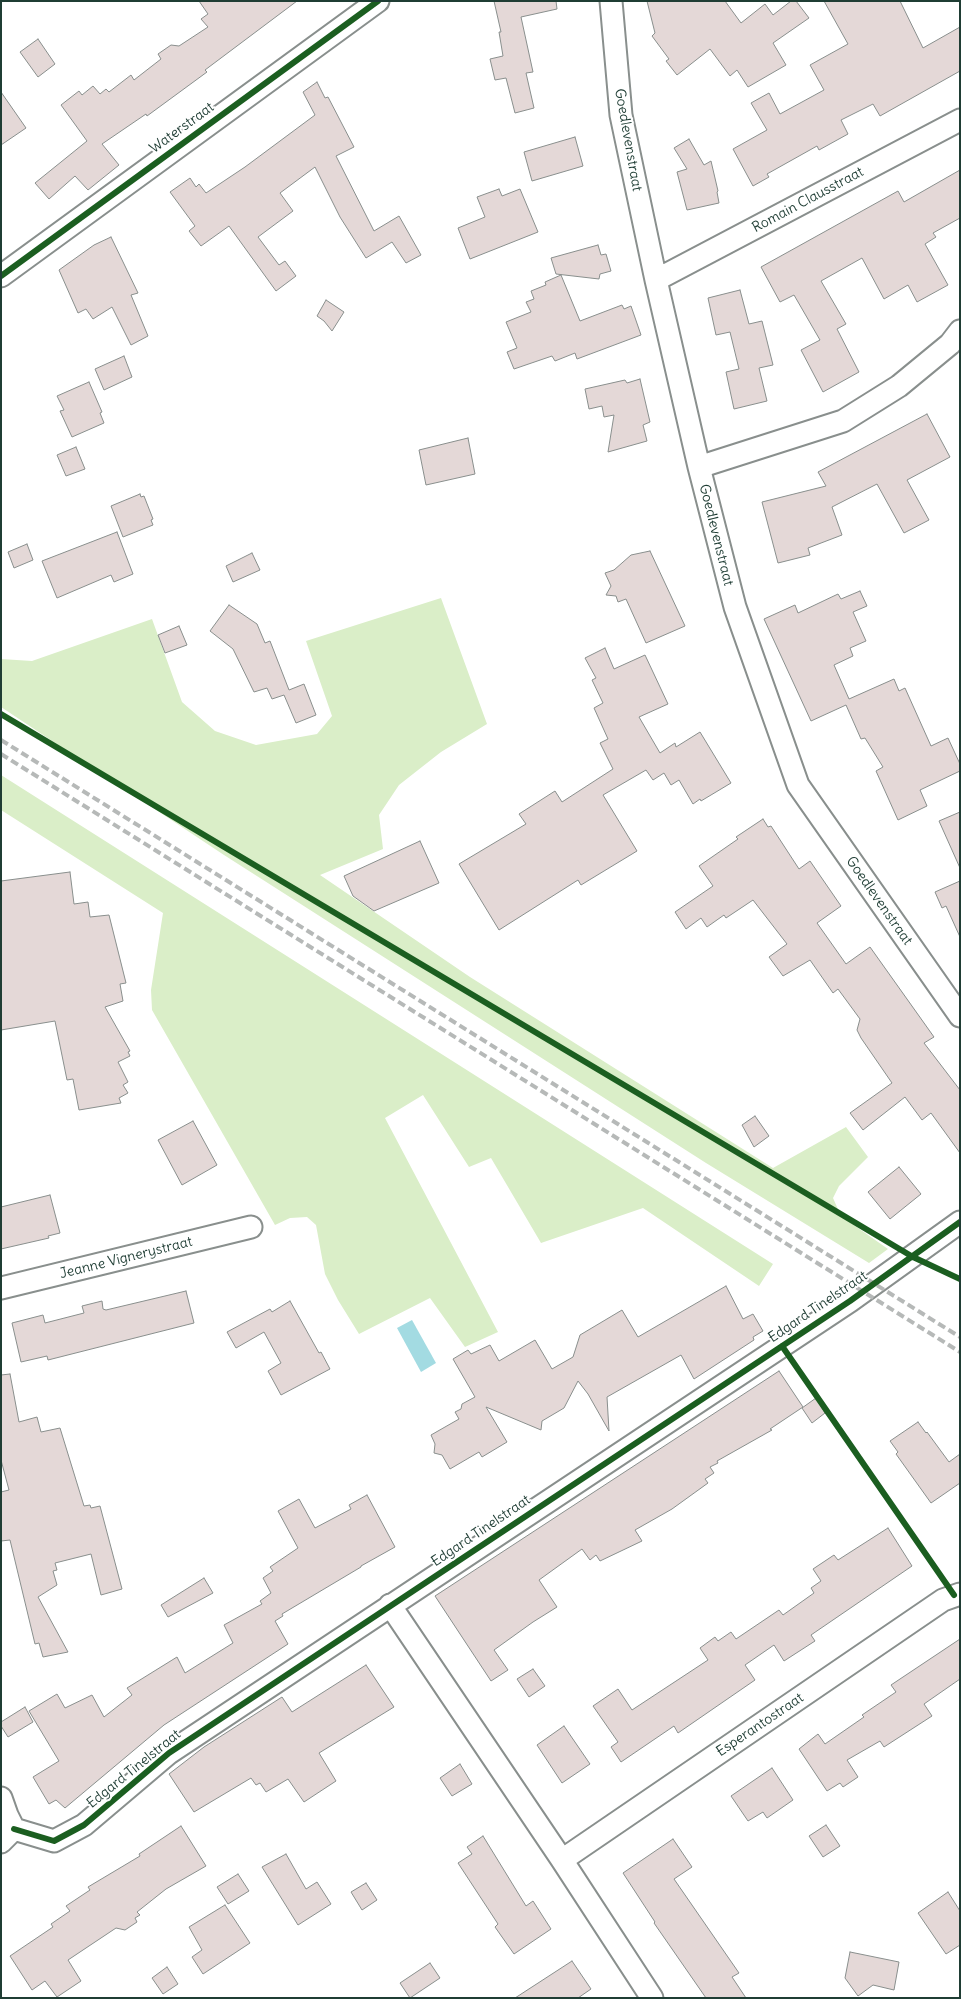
<!DOCTYPE html>
<html>
<head>
<meta charset="utf-8">
<style>
  body { margin:0 }
  #map { position:relative; width:961px; height:1999px; overflow:hidden; background:#fff; font-family:Delius,sans-serif }
  canvas { display:block }
  .frame { position:absolute; inset:0; border:2px solid #1f3d34; pointer-events:none }
</style>
</head>
<body>
<div id="map">
<canvas width="961" height="1999"></canvas>
<div class="frame"></div>
</div>
<script>
const g = document.querySelector('canvas').getContext('2d');
g.lineJoin = 'round';
function fill(path, color) { g.fillStyle = color; g.fill(path, 'evenodd'); }
const toPath = rows => new Path2D(rows.map(r => 'M' + r).join(''));
function strokePath(path, color, width, dash) { g.strokeStyle = color; g.lineWidth = width; g.lineCap = dash ? 'butt' : 'round'; g.setLineDash(dash || []); g.stroke(path); }
function write(font, color, halo, rows, align = 'center') {
  g.font = font + ' Delius,sans-serif'; g.lineWidth = 4; g.setLineDash([]); g.textBaseline = 'middle'; g.strokeStyle = halo; g.fillStyle = color; for (const [text, x, y, turn = 0] of rows) {
    g.save(); g.translate(x, y); g.rotate((+turn || 0) * Math.PI / 180); g.textAlign = isNaN(turn) ? turn : align; if (halo) g.strokeText(text, 0, 0); g.fillText(text, 0, 0); g.restore();
  }
}
const green = toPath([
  [441,598,487,724,441,752,399,785,379,815,383,849,320,875,470,977,773,1168,846,1127,868,1157,839,1186,833,1198,841,1216,888,1249,869,1263,706,1163,224,855,1,707,1,659,32,661,152,619,182,702,215,731,256,745,317,734,332,716,306,641],
  [1,775,773,1264,759,1286,643,1208,541,1243,491,1158,469,1167,423,1095,385,1118,498,1332,465,1347,430,1298,359,1334,338,1300,325,1274,316,1225,307,1217,290,1218,275,1225,152,1010,151,990,163,913,1,810]
]);
const water = toPath([
  [412,1320,436,1363,421,1372,397,1328]
]);
const building = toPath([
  [199,1,297,1,205,70,207,72,147,116,146,114,102,144,119,165,88,190,75,176,49,199,35,183,87,141,61,105,79,91,82,95,93,86,100,94,106,89,109,92,131,75,134,80,161,59,158,54,171,45,179,46,208,27,201,19,208,14,199,1],
  [494,1,556,1,557,9,521,17,533,72,526,73,534,108,515,113,506,78,495,80,490,59,503,56,499,32,501,32,494,1],
  [647,1,725,1,741,23,765,4,773,15,791,1,796,1,809,18,773,43,786,65,748,87,737,70,730,76,710,49,677,75,666,61,669,59,652,36,655,33,647,1],
  [824,1,900,1,923,48,960,27,960,71,880,116,873,104,841,120,848,134,819,150,817,146,767,174,769,177,753,186,733,149,767,130,751,103,769,93,780,114,824,90,810,65,848,44,824,1],
  [38,39,55,64,38,77,20,52,38,39],
  [317,82,325,98,328,97,354,147,336,156,374,231,399,216,421,255,406,263,392,242,366,258,340,217,315,167,280,193,293,211,258,237,279,265,285,261,296,276,276,291,229,226,201,246,189,231,195,226,170,192,190,178,196,187,199,184,206,193,245,167,315,115,303,92,317,82],
  [1,92,26,128,1,145,1,92],
  [575,137,583,166,532,181,524,152,575,137],
  [689,139,704,165,711,161,718,191,717,192,719,203,687,210,677,172,687,169,674,148,689,139],
  [960,170,960,218,933,233,936,237,925,244,948,285,917,302,908,285,884,299,862,258,821,281,846,324,837,329,859,372,823,392,801,350,820,340,794,295,780,302,761,267,898,191,904,202,960,170],
  [499,189,502,196,520,189,538,232,470,259,458,228,485,217,477,197,499,189],
  [111,237,138,293,131,295,148,336,131,345,112,307,93,319,86,309,78,313,59,270,94,245,111,237],
  [598,245,601,255,606,254,611,271,600,274,599,279,556,274,551,258,598,245],
  [561,275,580,321,622,305,624,309,631,306,641,335,577,359,575,353,555,361,552,356,514,369,507,352,517,348,506,322,531,312,526,302,534,299,531,291,546,285,545,282,561,275],
  [740,290,749,324,762,321,773,365,759,368,767,401,734,409,726,372,739,369,730,332,716,335,708,298,740,290],
  [326,300,344,312,332,331,324,321,317,316,326,300],
  [124,356,132,377,104,390,95,369,124,356],
  [640,379,650,422,643,425,647,441,608,452,614,415,604,417,602,406,589,409,585,389,625,380,627,383,640,379],
  [89,382,102,412,100,413,104,423,72,437,60,411,64,410,57,396,89,382],
  [927,414,950,457,907,480,929,520,904,533,877,484,832,507,842,535,808,548,810,555,778,563,762,502,826,486,818,472,927,414],
  [468,438,475,474,426,485,419,450,468,438],
  [76,447,85,469,66,476,57,455,76,447],
  [140,494,141,497,144,496,153,519,151,520,153,525,123,537,111,506,140,494],
  [117,532,133,574,114,582,111,575,57,598,42,561,117,532],
  [27,544,33,560,14,568,8,552,27,544],
  [650,551,685,626,646,643,626,599,618,602,616,596,606,595,611,586,605,573,614,570,631,555,650,551],
  [252,553,260,570,233,582,226,566,252,553],
  [860,591,867,606,853,612,866,641,850,648,853,656,834,665,849,699,894,679,899,691,905,688,931,746,948,738,960,764,960,771,920,790,927,806,898,820,876,771,883,767,865,738,861,739,846,705,811,721,764,619,795,605,798,613,838,594,841,599,860,591],
  [229,605,257,624,265,643,270,641,289,690,304,684,316,715,296,723,284,695,272,699,267,688,254,692,233,649,210,631,229,605],
  [179,626,187,645,165,653,158,635,179,626],
  [605,648,614,669,645,655,668,704,639,717,660,753,675,743,676,747,700,732,731,783,701,801,700,799,693,804,679,780,671,785,664,773,653,780,646,770,603,795,637,851,581,885,578,880,499,930,459,864,526,824,519,814,555,791,562,802,613,769,600,743,608,739,594,708,603,703,592,680,596,678,585,658,605,648],
  [960,812,960,868,939,821,960,812],
  [763,819,768,827,771,826,799,869,810,861,841,906,817,923,846,964,870,947,934,1037,924,1043,960,1090,960,1153,931,1113,922,1120,905,1097,863,1130,850,1113,892,1083,861,1038,857,1030,860,1019,838,989,833,993,810,960,783,976,769,957,787,944,753,900,726,918,724,915,707,927,701,918,686,929,675,912,713,886,699,866,738,839,736,837,763,819],
  [420,841,439,883,374,911,353,896,344,876,420,841],
  [70,872,74,904,88,902,90,917,109,915,126,983,120,984,123,1001,105,1007,130,1051,128,1052,130,1056,118,1062,128,1082,123,1085,128,1093,119,1098,121,1103,79,1110,73,1079,67,1080,55,1021,1,1030,1,881,70,872],
  [960,881,960,937,946,906,942,908,935,892,960,881],
  [755,1116,769,1136,754,1147,742,1125,755,1116],
  [193,1121,217,1165,182,1185,158,1140,193,1121],
  [899,1167,921,1194,890,1219,868,1192,899,1167],
  [50,1195,60,1233,48,1236,49,1238,1,1249,1,1207,50,1195],
  [726,1286,743,1319,753,1314,763,1331,753,1337,754,1340,694,1379,681,1355,607,1397,609,1431,588,1394,578,1381,564,1408,542,1421,541,1430,486,1407,507,1442,482,1457,479,1452,450,1469,442,1455,434,1453,435,1444,431,1435,459,1419,455,1412,461,1409,462,1404,475,1397,453,1359,468,1350,471,1354,490,1345,499,1361,535,1340,552,1369,573,1357,580,1335,622,1310,638,1337,726,1286],
  [186,1291,194,1323,48,1360,47,1356,21,1362,12,1323,43,1315,45,1323,84,1313,82,1306,102,1301,103,1309,106,1310,186,1291],
  [290,1301,319,1353,321,1352,330,1369,281,1395,268,1371,281,1363,264,1332,236,1348,227,1332,270,1309,272,1312,290,1301],
  [779,1371,803,1407,770,1429,772,1430,717,1461,718,1463,710,1467,714,1473,705,1479,708,1483,672,1509,635,1530,642,1541,600,1561,596,1555,590,1560,582,1549,539,1580,557,1607,533,1622,494,1650,508,1670,491,1681,435,1596,779,1371],
  [10,1374,19,1422,37,1417,41,1432,60,1428,84,1506,90,1505,91,1508,100,1506,122,1589,101,1595,91,1554,55,1563,57,1570,53,1571,57,1585,38,1597,68,1652,43,1657,39,1643,35,1644,10,1540,1,1541,1,1492,9,1490,1,1460,1,1375,10,1374],
  [816,1398,825,1413,812,1423,802,1408,816,1398],
  [918,1422,926,1433,927,1432,949,1462,960,1454,960,1483,931,1503,896,1454,898,1452,890,1441,918,1422],
  [367,1495,395,1547,361,1566,361,1567,282,1614,283,1616,275,1621,288,1644,164,1725,65,1808,56,1800,49,1804,33,1777,59,1761,29,1711,57,1694,65,1708,92,1695,104,1717,132,1695,127,1688,177,1657,185,1673,233,1643,224,1625,262,1604,260,1601,271,1593,263,1578,273,1571,270,1567,298,1548,278,1511,299,1499,315,1528,351,1509,349,1505,367,1495],
  [888,1528,912,1566,811,1635,815,1641,784,1661,774,1645,745,1665,755,1680,678,1733,674,1726,621,1762,611,1747,618,1742,593,1706,618,1689,632,1710,708,1660,700,1648,715,1637,718,1641,731,1632,736,1639,779,1610,783,1615,814,1593,811,1588,821,1581,813,1569,834,1555,838,1560,888,1528],
  [204,1578,213,1593,168,1617,161,1605,204,1578],
  [960,1639,960,1679,924,1704,932,1716,884,1747,880,1741,847,1760,858,1777,843,1787,840,1783,827,1791,799,1749,818,1734,825,1744,864,1717,862,1715,896,1692,891,1685,960,1639],
  [366,1665,394,1707,319,1753,336,1781,304,1802,288,1779,266,1792,260,1783,256,1785,251,1778,194,1812,169,1774,204,1747,282,1697,292,1712,366,1665],
  [533,1669,545,1686,529,1697,517,1679,533,1669],
  [25,1707,33,1722,8,1737,1,1726,1,1722,25,1707],
  [564,1726,590,1764,562,1783,537,1745,564,1726],
  [460,1764,472,1784,452,1796,440,1778,460,1764],
  [772,1768,793,1800,767,1818,763,1812,748,1821,731,1796,772,1768],
  [826,1825,840,1846,823,1857,809,1836,826,1825],
  [181,1826,206,1866,166,1889,137,1912,140,1915,135,1918,137,1922,125,1930,116,1928,68,1960,81,1981,57,1997,45,1981,32,1990,10,1956,53,1927,51,1924,70,1911,66,1906,90,1890,88,1887,140,1856,139,1854,181,1826],
  [483,1836,526,1906,533,1901,551,1929,514,1954,495,1927,498,1924,458,1863,472,1854,467,1847,483,1836],
  [673,1839,692,1867,674,1879,739,1973,732,1977,746,1998,706,1998,654,1923,655,1922,623,1873,673,1839],
  [286,1854,306,1889,317,1882,331,1904,298,1925,262,1867,286,1854],
  [238,1874,249,1891,228,1904,217,1887,238,1874],
  [366,1883,377,1900,362,1910,351,1892,366,1883],
  [948,1892,960,1911,960,1945,946,1954,918,1913,948,1892],
  [225,1905,250,1943,203,1974,192,1957,202,1950,189,1927,225,1905],
  [850,1952,899,1962,894,1990,873,1985,858,1996,845,1978,850,1952],
  [572,1961,591,1989,578,1998,515,1998,572,1961],
  [430,1963,440,1978,410,1998,400,1983,430,1963],
  [167,1967,178,1984,163,1994,152,1978,167,1967]
]);
const minor = toPath([
  [611,1,621,115,656,280,699,467,735,607,798,785,960,1016],
  [1,276,378,1],
  [656,280,960,120],
  [699,467,843,421,899,386,950,344,960,331],
  [1,1288,251,1227],
  [390,1605,562,1860,652,1998],
  [1,1798,7,1815,14,1829],
  [14,1829,54,1841,84,1825,169,1753,850,1301,960,1222],
  [1,1842,14,1829],
  [562,1860,943,1600,960,1594]
]);
const rail = toPath([
  [1,740,960,1337],
  [1,754,960,1352]
]);
const cycleway = toPath([
  [1,276,378,1],
  [1,714,913,1257,960,1279],
  [782,1346,954,1595],
  [14,1829,54,1841,84,1825,169,1753,850,1301,960,1222]
]);
const streetNames = [
  ["Waterstraat",182,128,-36],
  ["Goedlevenstraat",628,140,80],
  ["Romain Clausstraat",808,200,-28],
  ["Goedlevenstraat",716,535,76],
  ["Goedlevenstraat",879,901,55],
  ["Jeanne Vignerystraat",126,1258,-14],
  ["Edgard Tinelstraat",818,1307,-34],
  ["Edgard Tinelstraat",481,1531,-34],
  ["Esperantostraat",760,1725,-34],
  ["Edgard Tinelstraat",134,1769,-39]
];
fill(green, '#daeec8');
fill(water, '#a3dbe2');
fill(building, '#e4d8d7');
strokePath(building, '#898f8d', 1);
strokePath(minor, '#898f8d', 25);
strokePath(minor, '#fff', 21);
strokePath(rail, '#b6b9b8', 4, [8, 4]);
strokePath(cycleway, '#1b5e20', 6);
write('14px', '#1f3d34', '#fff', streetNames);
</script>
</body>
</html>
